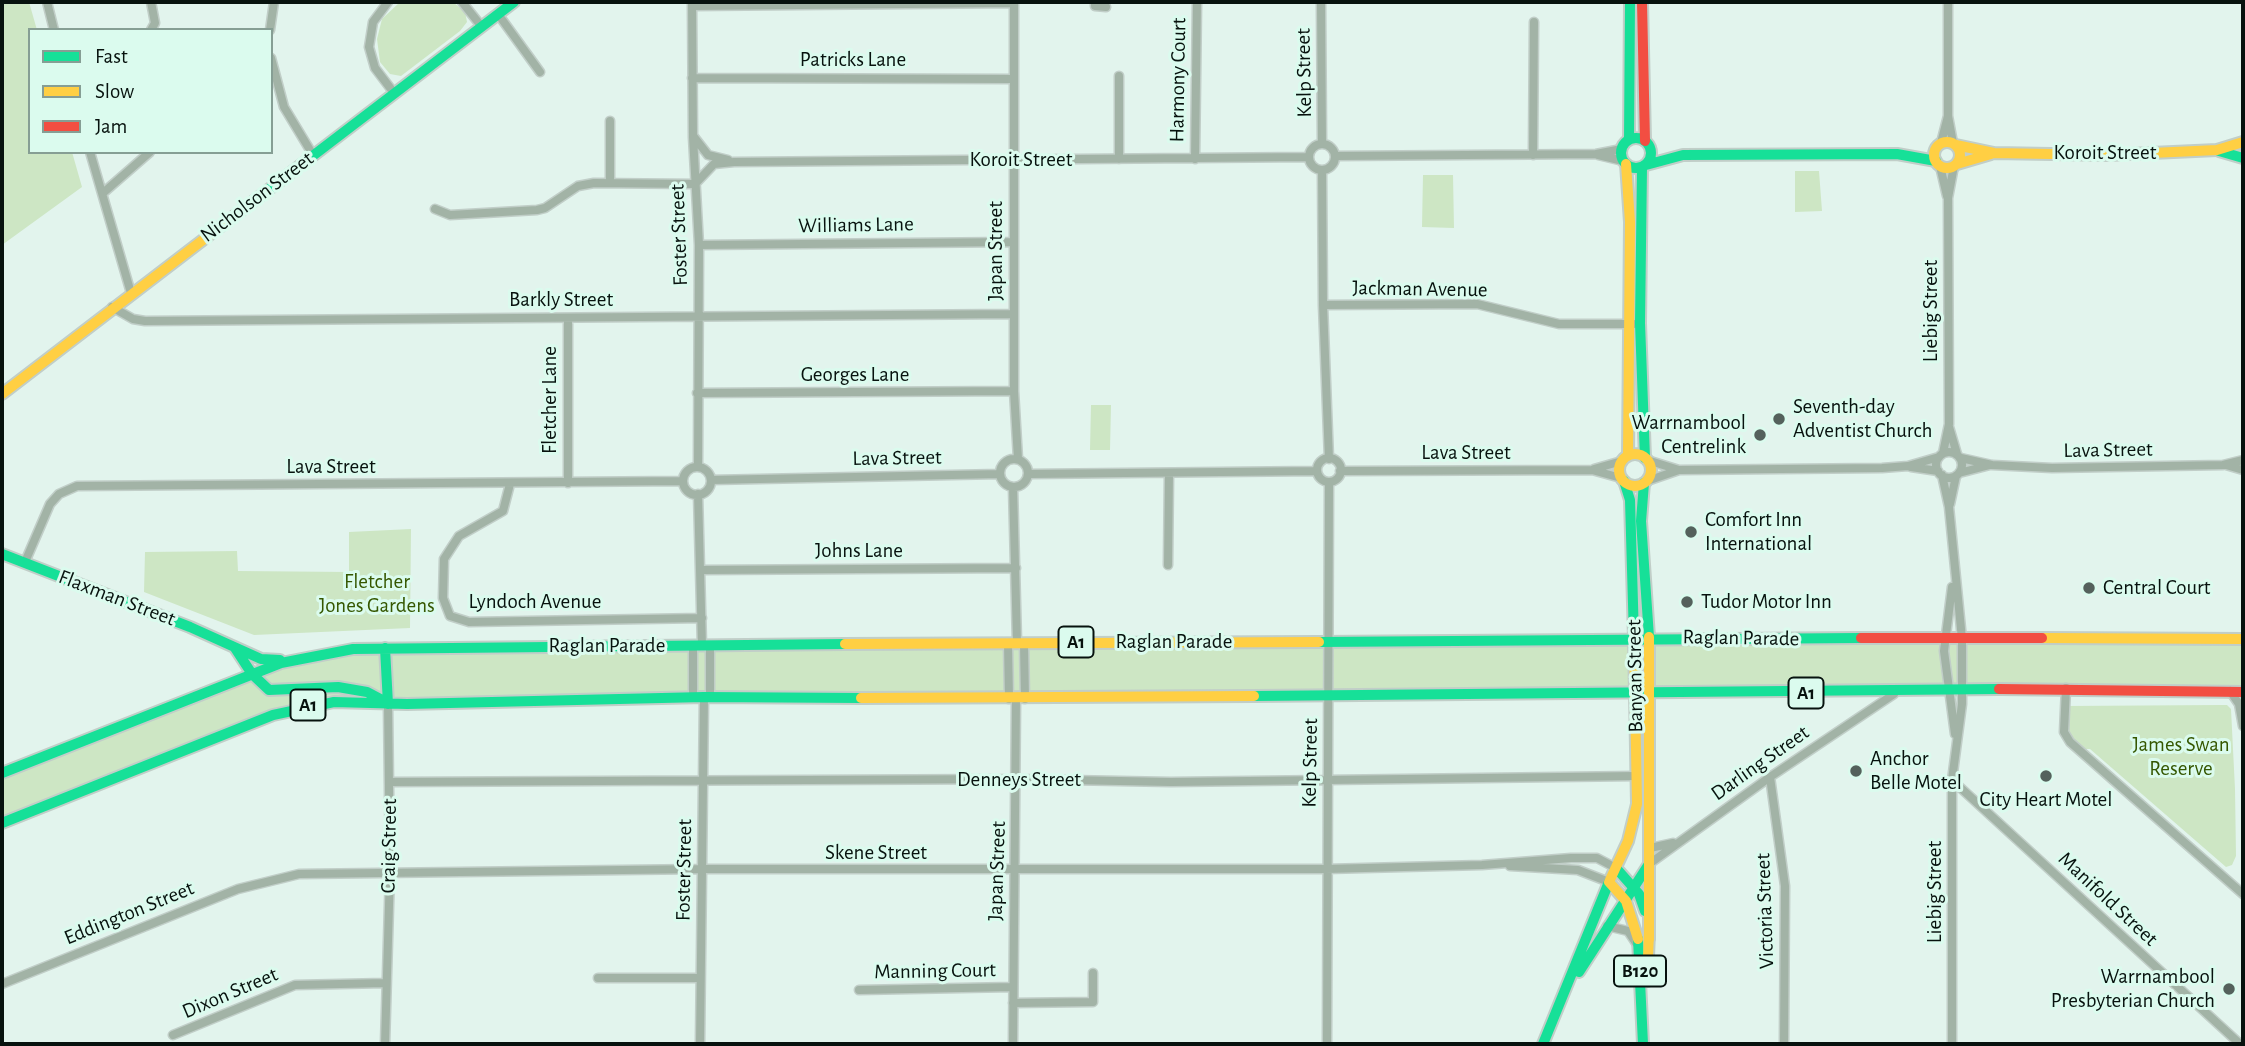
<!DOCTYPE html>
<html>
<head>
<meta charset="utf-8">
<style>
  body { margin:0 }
  #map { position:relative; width:2245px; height:1046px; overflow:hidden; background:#e2f4ed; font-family:"Alegreya Sans",sans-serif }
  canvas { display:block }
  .frame { position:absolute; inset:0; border:4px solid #07120e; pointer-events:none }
  .legend { position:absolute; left:28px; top:28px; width:245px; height:126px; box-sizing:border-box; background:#dbfbee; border:2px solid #869e94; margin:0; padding:9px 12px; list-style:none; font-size:21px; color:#07120e }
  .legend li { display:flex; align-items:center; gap:14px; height:35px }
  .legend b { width:35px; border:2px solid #869e94 }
</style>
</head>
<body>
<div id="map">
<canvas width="2245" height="1046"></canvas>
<div class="frame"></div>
<ul class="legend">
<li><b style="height:9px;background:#16e098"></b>Fast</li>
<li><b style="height:9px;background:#ffcf43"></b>Slow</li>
<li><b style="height:9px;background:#f24e42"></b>Jam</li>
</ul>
</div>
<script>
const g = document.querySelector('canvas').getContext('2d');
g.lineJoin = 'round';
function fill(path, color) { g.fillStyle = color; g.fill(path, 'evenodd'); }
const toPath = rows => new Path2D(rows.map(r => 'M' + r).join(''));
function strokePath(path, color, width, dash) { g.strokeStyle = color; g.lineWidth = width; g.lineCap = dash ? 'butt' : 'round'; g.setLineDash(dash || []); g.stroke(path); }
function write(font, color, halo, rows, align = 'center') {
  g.font = font + ' "Alegreya Sans",sans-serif'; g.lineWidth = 6; g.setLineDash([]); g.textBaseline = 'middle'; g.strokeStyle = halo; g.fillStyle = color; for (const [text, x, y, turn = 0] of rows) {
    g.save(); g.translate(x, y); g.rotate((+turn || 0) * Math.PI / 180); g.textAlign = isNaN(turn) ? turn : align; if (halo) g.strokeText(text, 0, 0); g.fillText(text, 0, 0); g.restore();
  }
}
const green = toPath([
  [2,2,29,2,37,30,30,30,30,152,72,152,82,187,2,245],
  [400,2,453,2,465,12,467,22,460,31,401,76,390,74,380,62,377,39,382,19],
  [1795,171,1819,171,1822,211,1795,212],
  [1423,175,1453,175,1454,228,1422,227],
  [1091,405,1111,405,1110,450,1090,450],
  [411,529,410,628,254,635,144,592,145,552,237,551,238,571,349,572,349,532],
  [2243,639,2243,692,319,704,2,823,2,774,316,654],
  [2220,705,2227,705,2231,709,2235,789,2236,856,2232,865,2226,867,2090,749,2083,749,2067,738,2066,706]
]);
const street = toPath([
  [47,2,54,30],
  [151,2,155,23,151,30],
  [388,2,373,22,369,47,375,68,394,93],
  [462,2,482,27],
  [692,2,693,137,699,245,698,467],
  [1014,2,1014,391,1018,459],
  [1095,2,1095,6,1106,7],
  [1321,2,1322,143],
  [1948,2,1948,116,1953,143],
  [692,6,1014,3],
  [498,14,540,72],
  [270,30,274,2],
  [271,58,284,107,313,155],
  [692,78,1014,79],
  [694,137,708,155,728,160],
  [1941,143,1948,116],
  '1309 157a13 13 0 1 1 26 0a13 13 0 1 1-26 0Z',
  [90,152,131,293],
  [1533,155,1534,22],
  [1598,155,1623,161],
  [1335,156,1596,154,1622,149],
  [1119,159,1119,76],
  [1195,159,1197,2],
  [1940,166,1947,196],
  [1322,170,1323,305,1329,459],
  [610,183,610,121],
  [103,193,150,152],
  [435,209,450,215,537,210,545,208,578,186,594,183,695,184,714,164,734,162,1308,157],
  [699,245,1013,242],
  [1323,305,1477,304,1559,324,1634,324],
  [112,307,133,319,145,321,1013,314],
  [697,393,1014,391],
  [1949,427,1957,454],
  '1936 465a13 13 0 1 1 26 0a13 13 0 1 1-26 0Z',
  [1943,453,1949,424,1948,198,1954,166],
  [1961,458,1992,465,2052,468,2223,465,2243,460],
  '1317 470a12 12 0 1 1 24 0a12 12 0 1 1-24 0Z',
  '1000 473a14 14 0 1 1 28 0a14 14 0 1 1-28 0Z',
  [1647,460,1679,470],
  [2226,465,2243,470],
  [1911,467,1938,471],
  '683 481a14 14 0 1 1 28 0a14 14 0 1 1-28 0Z',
  [1594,469,1622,461],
  [1340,471,1592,470,1621,478],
  [1959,473,1990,465],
  [1029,474,1317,471],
  [1942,475,1949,507,1962,639,1962,704,1952,780,1952,1044],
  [711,480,1000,474],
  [1647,481,1679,470,1882,468,1908,466,1939,457],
  [568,483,568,318],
  [510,484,503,511,459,536,444,559,443,598,450,616,469,622,702,618],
  [1013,487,1017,643],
  [698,494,702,646],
  [1950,504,1956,476],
  [25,562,50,504,59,494,77,486,683,481],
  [1168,565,1169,473],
  [702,570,1016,568],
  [1952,587,1944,651,1955,734],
  [1008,643,1009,699],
  [1024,643,1025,699],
  [693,646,693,697],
  [2066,688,2064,732,2070,742,2243,894],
  [2230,691,2239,704,2243,726],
  [710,697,710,646],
  [1770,777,1785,886,1784,1044],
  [1952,780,2240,1044],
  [389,782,1017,779,1171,782,1637,776],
  [1650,848,1673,843],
  [1649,864,1770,777,1894,694],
  [1510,866,1578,870,1609,882],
  [1607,926,1628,931,1636,943],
  [598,978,699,978],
  [2,984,238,889,299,874,703,869,1326,869,1482,865,1571,858,1597,858,1616,868],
  [859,990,1013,987],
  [1013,1003,1093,1002,1093,973],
  [173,1035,295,985,385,983],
  [385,1044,390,871,388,704],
  [700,1044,704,697],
  [1013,1044,1016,699],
  [1327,1044,1329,482]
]);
const fast = toPath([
  '1621 153a15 15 0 1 1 30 0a15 15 0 1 1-30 0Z',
  [1629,140,1630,2],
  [2219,151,2243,158],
  [1646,165,1683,155,1897,154,1936,161],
  [1642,167,1640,323,1645,458],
  [255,200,514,2],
  [1624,481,1630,500,1634,638],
  [1644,483,1641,521,1649,637],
  [2,554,190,627,261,659,280,660],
  [1319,642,1861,638],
  [235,648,252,674],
  [385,648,388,704],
  [252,674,269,690,338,687,367,692,384,701],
  [1254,696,1999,689],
  [2,773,281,663,353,649,845,644],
  [2,823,273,715,334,702,407,704,704,697,861,698],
  [1616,868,1639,894,1645,911],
  [1638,939,1643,1044],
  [1579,972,1649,864],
  [1543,1044,1609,882]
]);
const slow = toPath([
  '1934 155a13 13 0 1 1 26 0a13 13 0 1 1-26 0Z',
  [1956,145,1994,153,2108,155,2217,150,2243,142],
  [1626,164,1630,222,1628,456],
  [1957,164,1991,154],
  [2,394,255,200],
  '1619 470a16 16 0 1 1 32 0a16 16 0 1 1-32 0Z',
  [1649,637,1649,940],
  [1634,638,1637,804,1628,841,1609,882,1626,901,1638,939],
  [2042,638,2243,639],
  [845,644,1319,642],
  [861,698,1254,696],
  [1647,981,1649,933]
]);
const jam = toPath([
  [1642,2,1645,141],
  [1861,638,2042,638],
  [1999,689,2243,692]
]);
const markers = [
  [1779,419,7,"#54615c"],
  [1760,435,7,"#54615c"],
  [1691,532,7,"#54615c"],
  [2089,588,7,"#54615c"],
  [1687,602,7,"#54615c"],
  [1856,771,7,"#54615c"],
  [2046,776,7,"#54615c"],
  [2229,989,7,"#54615c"]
];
const shields = [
  [1076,642,35],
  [1806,693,35],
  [308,705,35],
  [1640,971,52]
];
const shieldNames = [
  ["A1",1076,642],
  ["A1",1806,693],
  ["A1",308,705],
  ["B120",1640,971]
];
const streetNames = [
  ["Patricks Lane",853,60],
  ["Kelp Street",1304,73,-91],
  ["Harmony Court",1178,80,-89],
  ["Koroit Street",2105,153],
  ["Koroit Street",1021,160],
  ["Nicholson Street",257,197,-37],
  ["Williams Lane",856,225,-1],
  ["Foster Street",679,235,-92],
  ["Japan Street",996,251,-90],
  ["Jackman Avenue",1420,289,1],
  ["Barkly Street",561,300],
  ["Liebig Street",1931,311,-90],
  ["Georges Lane",855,375],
  ["Fletcher Lane",550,400,-90],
  ["Lava Street",2108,450,-1],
  ["Lava Street",1466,453],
  ["Lava Street",897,458,-1],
  ["Lava Street",331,467],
  ["Johns Lane",859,551],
  ["Flaxman Street",117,598,21],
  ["Lyndoch Avenue",535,602],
  ["Raglan Parade",1741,638,1],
  ["Raglan Parade",1174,642],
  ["Raglan Parade",607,646],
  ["Banyan Street",1635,676,-91],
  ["Kelp Street",1310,763,-89],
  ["Darling Street",1760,763,-35],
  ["Denneys Street",1019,780],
  ["Craig Street",389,846,-89],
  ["Skene Street",876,853],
  ["Foster Street",684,870,-89],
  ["Japan Street",997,871,-88],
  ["Liebig Street",1935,892,-90],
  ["Manifold Street",2108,899,43],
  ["Victoria Street",1765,911,-92],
  ["Eddington Street",129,913,-22],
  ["Manning Court",935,971,-1],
  ["Dixon Street",230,993,-23]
];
const poiNames = [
  ["Seventh-day",1793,407],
  ["Adventist Church",1793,431],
  ["Warrnambool",1746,423,"right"],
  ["Centrelink",1746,447,"right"],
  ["Comfort Inn",1705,520],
  ["International",1705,544],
  ["Central Court",2103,588],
  ["Tudor Motor Inn",1701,602],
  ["Anchor",1870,759],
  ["Belle Motel",1870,783],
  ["City Heart Motel",2046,800,"center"],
  ["Warrnambool",2215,977,"right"],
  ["Presbyterian Church",2215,1001,"right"]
];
const parkNames = [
  ["Fletcher",377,582],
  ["Jones Gardens",377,606],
  ["James Swan",2181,745],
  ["Reserve",2181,769]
];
fill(green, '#cde6c4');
strokePath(street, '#c1cec8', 11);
strokePath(fast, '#c1cec8', 14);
strokePath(slow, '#c1cec8', 14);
strokePath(jam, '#c1cec8', 14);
strokePath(street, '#a2b3a6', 8);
strokePath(fast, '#16e098', 10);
strokePath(slow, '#ffcf43', 10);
strokePath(jam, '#f24e42', 10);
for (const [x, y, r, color] of markers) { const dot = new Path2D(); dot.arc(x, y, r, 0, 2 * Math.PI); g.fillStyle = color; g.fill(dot); strokePath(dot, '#dbfbee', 2.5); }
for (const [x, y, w] of shields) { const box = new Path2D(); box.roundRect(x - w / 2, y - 15.5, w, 31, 5); g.fillStyle = '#dbfbee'; g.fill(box); strokePath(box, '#07120e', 2); }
write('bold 19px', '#07120e', null, shieldNames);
write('21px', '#07120e', '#dbfbee', streetNames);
write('21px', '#07120e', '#dbfbee', poiNames, 'left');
write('21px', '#355700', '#dbfbee', parkNames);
</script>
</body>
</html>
